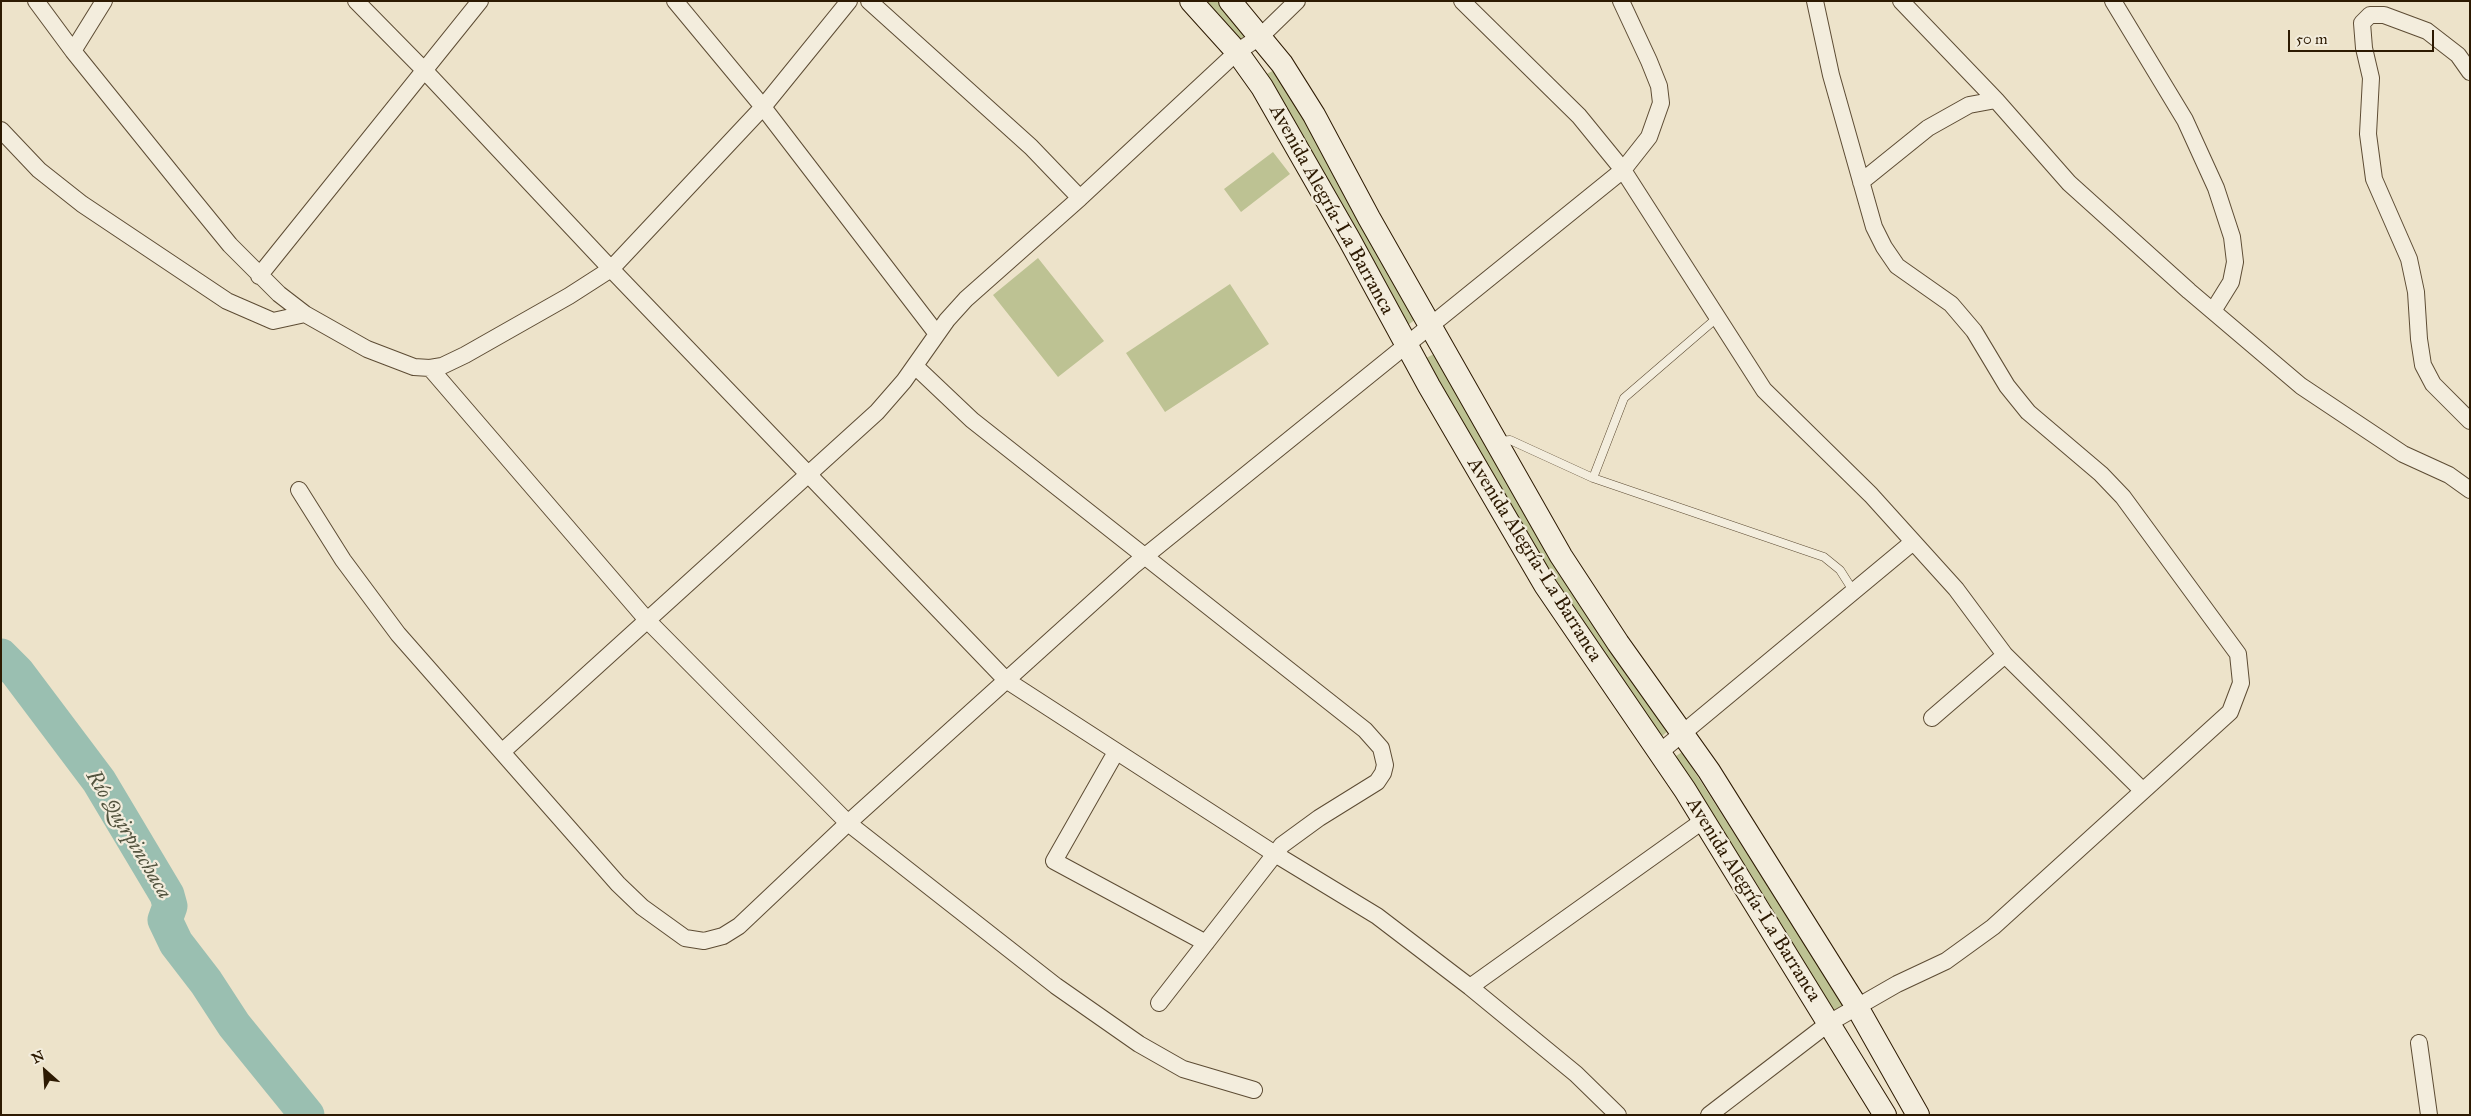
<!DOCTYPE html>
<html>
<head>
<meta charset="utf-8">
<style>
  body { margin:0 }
  #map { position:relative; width:2471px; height:1116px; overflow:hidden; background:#ede3ca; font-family:"IM FELL Great Primer",serif }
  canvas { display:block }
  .frame { position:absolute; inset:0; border:2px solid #2d1a02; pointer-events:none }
  .north { position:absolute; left:20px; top:1046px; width:50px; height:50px; -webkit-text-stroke:4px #f3eddd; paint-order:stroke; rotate:334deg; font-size:14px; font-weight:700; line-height:20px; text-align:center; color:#2d1a02 }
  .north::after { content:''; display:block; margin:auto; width:18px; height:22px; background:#2d1a02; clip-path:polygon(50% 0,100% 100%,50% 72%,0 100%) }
  .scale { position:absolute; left:2288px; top:30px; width:146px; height:22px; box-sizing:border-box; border:2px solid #2d1a02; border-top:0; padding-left:6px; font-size:15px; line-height:18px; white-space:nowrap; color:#2d1a02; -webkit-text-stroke:4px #f3eddd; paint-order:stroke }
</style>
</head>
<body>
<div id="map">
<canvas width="2471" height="1116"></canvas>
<div class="frame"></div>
<div class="north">N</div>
<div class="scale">50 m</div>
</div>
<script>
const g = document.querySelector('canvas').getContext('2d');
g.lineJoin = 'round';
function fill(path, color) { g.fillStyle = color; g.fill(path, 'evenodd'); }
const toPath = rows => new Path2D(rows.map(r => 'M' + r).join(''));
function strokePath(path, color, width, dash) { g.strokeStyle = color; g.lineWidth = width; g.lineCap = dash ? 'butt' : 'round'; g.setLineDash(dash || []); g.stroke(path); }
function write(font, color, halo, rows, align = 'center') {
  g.font = font + ' "IM FELL Great Primer",serif'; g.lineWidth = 4.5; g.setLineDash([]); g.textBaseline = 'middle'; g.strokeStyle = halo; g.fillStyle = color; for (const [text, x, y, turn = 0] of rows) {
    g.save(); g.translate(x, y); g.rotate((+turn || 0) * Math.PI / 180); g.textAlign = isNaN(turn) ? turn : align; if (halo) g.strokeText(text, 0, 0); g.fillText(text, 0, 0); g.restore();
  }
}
const green = toPath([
  [1204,1,1219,1,1251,35,1242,42],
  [1276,69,1416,319,1408,325,1265,75],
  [1273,152,1290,174,1241,212,1224,189],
  [1038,258,1104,341,1058,377,993,295],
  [1230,284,1269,344,1165,412,1126,353],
  [1434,354,1669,730,1659,739,1546,572,1424,359],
  [1682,752,1844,1006,1834,1012,1749,871,1673,758]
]);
const river = toPath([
  [1,656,17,672,99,781,167,895,170,906,165,920,176,943,206,982,234,1025,307,1115]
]);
const service = toPath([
  [1499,441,1510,440,1593,478,1824,557,1840,570,1854,592],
  [1593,478,1624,398,1718,317]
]);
const minor = toPath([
  [36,1,73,51,190,196,230,245,279,294,305,314,367,349,414,367,430,368,442,366,465,355,569,296,611,269,763,107,849,1],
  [356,1,425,71,611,269,1006,680,1275,854,1377,916,1470,987,1576,1074,1618,1115],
  [675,1,763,107,937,334],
  [869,1,1031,147,1080,198],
  [1462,1,1579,116,1623,170,1764,390,1871,495,1956,589,2005,655,2143,791],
  [1901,1,1996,100,2069,183,2189,291,2301,386,2403,454,2449,475,2470,490],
  [2113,1,2185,120,2216,188,2232,237,2235,262,2231,282,2213,311],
  [73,51,104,1],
  [2470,72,2458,55,2427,31,2384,15,2370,15,2362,23,2364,48,2371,78,2368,134,2374,179,2409,259,2416,292,2419,339,2423,365,2433,384,2470,421],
  [1,130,39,170,82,204,227,301,273,321,305,314],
  [1861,182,1928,128,1969,105,1996,100],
  [259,276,480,1],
  [915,366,972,420,1365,730,1381,748,1385,765,1383,773,1377,782,1319,818,1282,845,1159,1003],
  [430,368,647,620,848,823,1056,986,1139,1044,1183,1069,1254,1090],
  [299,490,343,560,398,634,618,884,642,907,685,938,704,941,723,936,739,926,848,823,1133,566,1623,170,1649,137,1661,103,1659,86,1649,61,1621,1],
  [1932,718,2005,655],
  [503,751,877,412,904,381,947,320,966,299,1080,198,1237,52,1261,36,1297,1],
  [1116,752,1054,861,1206,943],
  [1660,752,1913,542],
  [1470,987,1704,820],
  [2419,1043,2429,1115],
  [1709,1115,1829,1023,1897,984,1946,961,1993,927,2230,712,2241,683,2238,654,2123,497,2101,474,2028,412,2007,386,1974,331,1951,304,1897,266,1884,247,1874,227,1831,75,1815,1]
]);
const secondary = toPath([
  [1191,1,1237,52,1262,87,1349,239,1429,386,1545,585,1685,790,1885,1115],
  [1230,1,1282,64,1314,115,1369,218,1561,556,1618,643,1709,771,1857,1007,1918,1115]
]);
const streetNames = [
  ["Avenida Alegría-La Barranca",1331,210,61],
  ["Avenida Alegría-La Barranca",1534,560,58],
  ["Avenida Alegría-La Barranca",1753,900,58]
];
const waterNames = [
  ["Río Quirpinchaca",128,835,59]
];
fill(green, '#bdc293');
strokePath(river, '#9abfb1', 35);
strokePath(service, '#5d4c34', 9);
strokePath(minor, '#5d4c34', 18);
strokePath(secondary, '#2d1a02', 24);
strokePath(service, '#f3eddd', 8);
strokePath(minor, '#f3eddd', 16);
strokePath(secondary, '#f3eddd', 22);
write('20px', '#2d1a02', '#f3eddd', streetNames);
write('italic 21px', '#53543f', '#f3eddd', waterNames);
</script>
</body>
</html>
